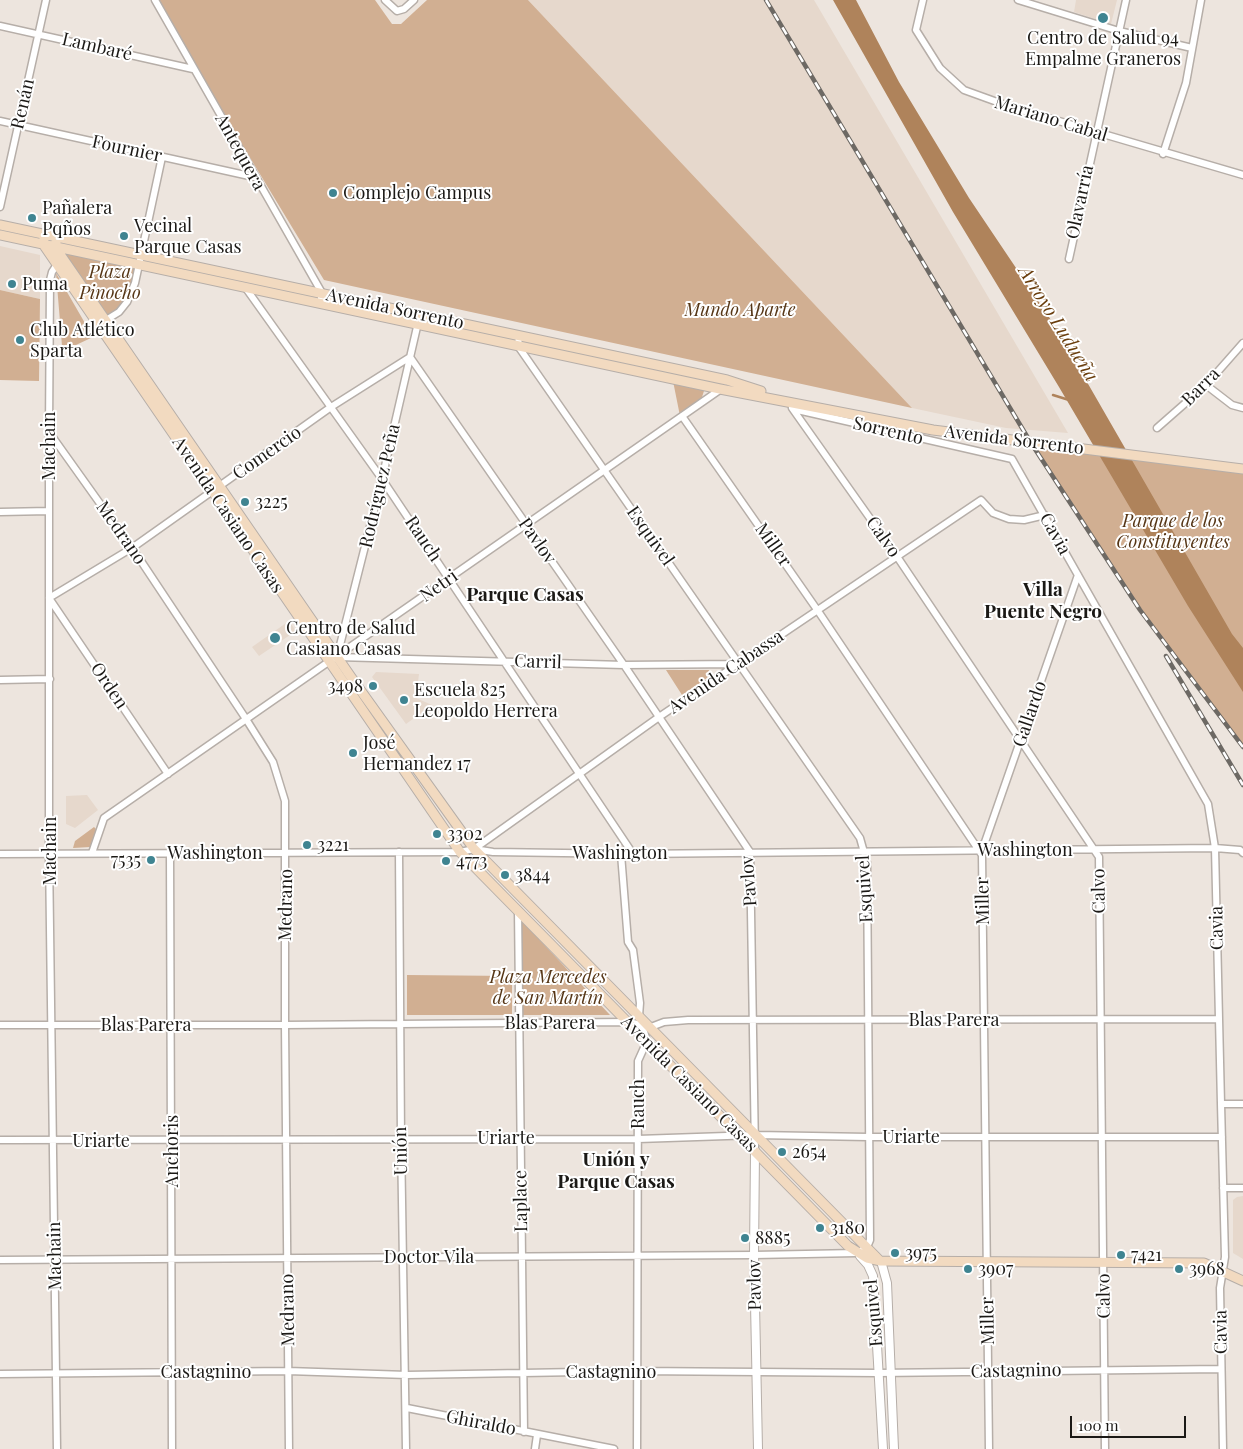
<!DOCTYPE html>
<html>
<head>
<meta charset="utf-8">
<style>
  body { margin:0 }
  #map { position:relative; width:1243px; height:1449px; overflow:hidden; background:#ede5de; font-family:"Playfair Display",serif }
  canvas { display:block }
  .scale { position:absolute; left:1070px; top:1416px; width:116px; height:22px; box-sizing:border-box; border:2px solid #1b1916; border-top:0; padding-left:6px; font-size:15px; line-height:18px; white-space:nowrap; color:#1b1916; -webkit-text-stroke:4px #fff; paint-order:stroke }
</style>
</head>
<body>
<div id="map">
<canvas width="1243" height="1449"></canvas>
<div class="scale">100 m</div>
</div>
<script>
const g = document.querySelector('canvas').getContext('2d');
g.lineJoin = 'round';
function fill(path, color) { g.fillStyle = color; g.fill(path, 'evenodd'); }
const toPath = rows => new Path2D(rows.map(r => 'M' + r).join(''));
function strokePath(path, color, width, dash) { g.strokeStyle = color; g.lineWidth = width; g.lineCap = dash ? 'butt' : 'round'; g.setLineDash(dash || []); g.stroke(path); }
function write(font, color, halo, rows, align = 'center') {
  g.font = font + ' "Playfair Display",serif'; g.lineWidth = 4; g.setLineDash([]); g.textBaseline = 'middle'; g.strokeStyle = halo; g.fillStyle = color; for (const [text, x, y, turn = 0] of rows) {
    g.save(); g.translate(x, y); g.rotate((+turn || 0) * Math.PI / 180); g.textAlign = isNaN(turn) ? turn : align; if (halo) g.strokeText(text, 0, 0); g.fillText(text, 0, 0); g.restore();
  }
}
const built = toPath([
  [528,0,814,0,1068,433,1006,428,912,408],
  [1076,0,1117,0,1111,24,1074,12],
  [0,246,40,255,40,299,0,290],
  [289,621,296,631,259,656,252,647],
  [376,672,419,674,416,698,432,705,406,724,372,677],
  [87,795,98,810,75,828,66,824,66,796],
  [1243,1196,1243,1259,1233,1253,1233,1200,1237,1197]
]);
const green = toPath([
  [158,0,375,0,392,24,401,24,427,0,528,0,912,408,324,280,200,75],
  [55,247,139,265,127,302,106,320],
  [56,273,93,337,76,345,62,346],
  [0,290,40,299,39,381,0,380],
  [673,381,702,388,704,391,701,400,680,416],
  [1031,443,1243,469,1243,747,1140,610],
  [666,670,709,670,713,674,682,695],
  [94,827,96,829,90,847,73,848,75,841],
  [521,920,610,1015,521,1015],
  [407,975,512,976,512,1015,407,1015]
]);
const water = toPath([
  [833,0,856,0,899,82,969,198,1053,323,1232,634,1243,648,1243,692,1188,606,1059,387,953,212]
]);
const stream = toPath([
  [1053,395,1069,400]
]);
const minor = toPath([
  [155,0,322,293,320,303],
  [385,0,397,11,404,9,414,0],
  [923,0,916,30,940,68,964,90,1011,107,1243,175],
  [1018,0,1119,31,1192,48],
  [0,26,193,69],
  [0,121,254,177],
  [1163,154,1186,83,1201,0],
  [0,207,46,0],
  [1069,259,1126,0],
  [245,287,382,479,633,854],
  [106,320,119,312,127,302,135,283,162,157],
  [410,357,624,665,750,852,755,1151],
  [1206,385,1232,405,1243,408],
  [792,408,896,555,1099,857,1105,1449],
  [793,409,1012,459,1208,804,1215,848,1221,1104,1225,1257,1220,1288,1223,1449],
  [682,416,818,611,982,855,989,1449],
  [1157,428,1206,385,1243,343],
  [49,432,141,561,246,719,273,762,285,801,285,1025,289,1449],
  [0,512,49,511],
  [337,657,624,665,738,664],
  [337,657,382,479,420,314],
  [0,680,50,679],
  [168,774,49,598,132,548,331,407,410,357],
  [474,849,659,717,981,500,993,513,1009,519,1024,520,1045,515],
  [979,850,985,842,1078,575],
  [399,852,401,1139,406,1449],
  [92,853,104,818,721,389],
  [170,853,172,1449],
  [0,854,460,852,474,849,493,852,633,854,1215,848,1240,850,1243,853],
  [621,854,628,942,633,950,640,1003,639,1016,647,1041,638,1061,637,1449],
  [518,910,524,1432],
  [0,1025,285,1025,628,1022,651,1027,664,1022,688,1020,1219,1019],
  [1221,1104,1243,1104],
  [0,1140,638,1139,756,1135,868,1137,1222,1137],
  [1223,1188,1243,1188],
  [0,1260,754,1255,857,1253,867,1247,870,1240,867,863,860,838,518,346,519,336],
  [0,1374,288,1371,407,1375,637,1371,878,1373,1221,1369],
  [407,1408,614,1449],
  [57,1449,49,854,49,432,50,280,52,272,58,263],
  [535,1449,537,1435]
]);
const tertiary = toPath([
  [755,1151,754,1255,758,1449],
  [860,1256,868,1265,873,1276,883,1449],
  [881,1261,887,1283,894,1449]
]);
const secondary = toPath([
  [0,225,727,380,761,391],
  [45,234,43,244,460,852,848,1246,867,1258,881,1261,1204,1263,1243,1281],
  [0,235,720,389,933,430,1243,469],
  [57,237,55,247,351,677,474,849,880,1261]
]);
const rail = toPath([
  [766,0,1031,443,1140,610,1243,747],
  [1166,656,1243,785]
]);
const markers = [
  [1103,18,6,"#3f8491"],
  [333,193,5,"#3f8491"],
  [32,218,5,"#3f8491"],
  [124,236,5,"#3f8491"],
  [12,284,5,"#3f8491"],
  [20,340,5,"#3f8491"],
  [245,502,5,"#3f8491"],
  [275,638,6,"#3f8491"],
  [373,686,5,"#3f8491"],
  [404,700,5,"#3f8491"],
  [353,753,5,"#3f8491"],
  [437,834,5,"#3f8491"],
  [307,845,5,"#3f8491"],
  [151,860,5,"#3f8491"],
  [446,861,5,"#3f8491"],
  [505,875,5,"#3f8491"],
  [782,1152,5,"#3f8491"],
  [820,1228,5,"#3f8491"],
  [745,1238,5,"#3f8491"],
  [895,1253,5,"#3f8491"],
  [1121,1255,5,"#3f8491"],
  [968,1269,5,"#3f8491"],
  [1179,1269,5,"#3f8491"]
];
const poiNames = [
  ["Centro de Salud 94",1103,38,"center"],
  ["Empalme Graneros",1103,59,"center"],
  ["Complejo Campus",343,193],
  ["Pañalera",42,208],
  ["Pqños",42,229],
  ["Vecinal",134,226],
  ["Parque Casas",134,247],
  ["Puma",22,284],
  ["Club Atlético",30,330],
  ["Sparta",30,351],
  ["3225",255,502],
  ["Centro de Salud",286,628],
  ["Casiano Casas",286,649],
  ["3498",363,686,"right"],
  ["Escuela 825",414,690],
  ["Leopoldo Herrera",414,711],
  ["José",363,743],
  ["Hernandez 17",363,764],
  ["3302",447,834],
  ["3221",317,845],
  ["7535",141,860,"right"],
  ["4773",456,861],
  ["3844",515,875],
  ["2654",792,1152],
  ["3180",830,1228],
  ["8885",755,1238],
  ["3975",905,1253],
  ["7421",1131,1255],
  ["3907",978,1269],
  ["3968",1189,1269]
];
const streetNames = [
  ["Lambaré",97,47,13],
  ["Renán",23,104,-77],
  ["Mariano Cabal",1051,119,17],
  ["Fournier",127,149,12],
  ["Antequera",240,152,61],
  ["Olavarría",1080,202,-78],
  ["Avenida Sorrento",395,309,12],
  ["Barra",1201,387,-45],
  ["Sorrento",888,431,13],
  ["Avenida Sorrento",1014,440,7],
  ["Machain",49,446,-90],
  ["Comercio",267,453,-35],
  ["Rodríguez Peña",380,486,-77],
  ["Avenida Casiano Casas",228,515,56],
  ["Medrano",121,533,55],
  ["Cavia",1055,534,61],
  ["Esquivel",650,536,55],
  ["Calvo",883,537,55],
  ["Rauch",423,539,56],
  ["Pavlov",537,541,55],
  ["Miller",773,545,55],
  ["Netri",439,586,-35],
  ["Carril",538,662,2],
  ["Avenida Cabassa",726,672,-34],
  ["Orden",109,686,56],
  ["Gallardo",1030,714,-71],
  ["Washington",1025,850],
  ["Machain",50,851,-90],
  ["Washington",215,853],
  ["Washington",620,853],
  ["Pavlov",749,881,-94],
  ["Esquivel",865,889,-93],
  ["Calvo",1099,891,-91],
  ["Miller",983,901,-91],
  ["Medrano",286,905,-89],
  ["Cavia",1217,928,-91],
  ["Blas Parera",954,1020],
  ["Blas Parera",550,1023],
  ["Blas Parera",146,1025],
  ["Avenida Casiano Casas",689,1084,45],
  ["Rauch",638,1104,-90],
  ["Uriarte",911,1137],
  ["Uriarte",506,1138],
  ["Uriarte",101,1141],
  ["Anchoris",172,1151,-90],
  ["Unión",401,1151,-91],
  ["Laplace",521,1201,-91],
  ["Machain",55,1256,-91],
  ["Doctor Vila",429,1257],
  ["Pavlov",755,1285,-91],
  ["Calvo",1104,1296,-91],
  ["Medrano",288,1310,-91],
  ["Esquivel",874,1313,-95],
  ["Miller",988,1321,-91],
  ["Cavia",1221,1332,-91],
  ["Castagnino",1016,1371,-1],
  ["Castagnino",206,1372],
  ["Castagnino",611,1372],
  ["Ghiraldo",481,1423,11]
];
const parkNames = [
  ["Plaza",110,272],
  ["Pinocho",110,293],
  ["Mundo Aparte",740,310],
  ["Parque de los",1173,521],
  ["Constituyentes",1173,542],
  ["Plaza Mercedes",548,977],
  ["de San Martín",548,998]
];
const waterNames = [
  ["Arroyo Ludueña",1058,324,58]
];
const neighbourhoodNames = [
  ["Villa",1043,590],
  ["Puente Negro",1043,612],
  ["Parque Casas",525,595],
  ["Unión y",616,1160],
  ["Parque Casas",616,1182]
];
fill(built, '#e6d8cc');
fill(green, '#d1af92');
fill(water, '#af835b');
strokePath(stream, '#af835b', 2.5);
strokePath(minor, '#b6aea8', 9);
strokePath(tertiary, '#b6aea8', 10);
strokePath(secondary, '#b6aea8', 11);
strokePath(minor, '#fff', 6);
strokePath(tertiary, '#fff', 8);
strokePath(secondary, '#f2dac0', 9);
strokePath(rail, '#6d6964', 4.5);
strokePath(rail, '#fff', 2.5, [8]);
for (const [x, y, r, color] of markers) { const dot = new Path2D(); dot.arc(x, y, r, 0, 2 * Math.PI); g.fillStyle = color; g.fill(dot); strokePath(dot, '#fff', 2); }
write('18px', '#1b1916', '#fff', poiNames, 'left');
write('18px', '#1b1916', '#fff', streetNames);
write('italic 18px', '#563616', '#fff', parkNames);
write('italic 19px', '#6a3e0d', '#fff', waterNames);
write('bold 19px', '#1b1916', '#fff', neighbourhoodNames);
</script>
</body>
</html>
